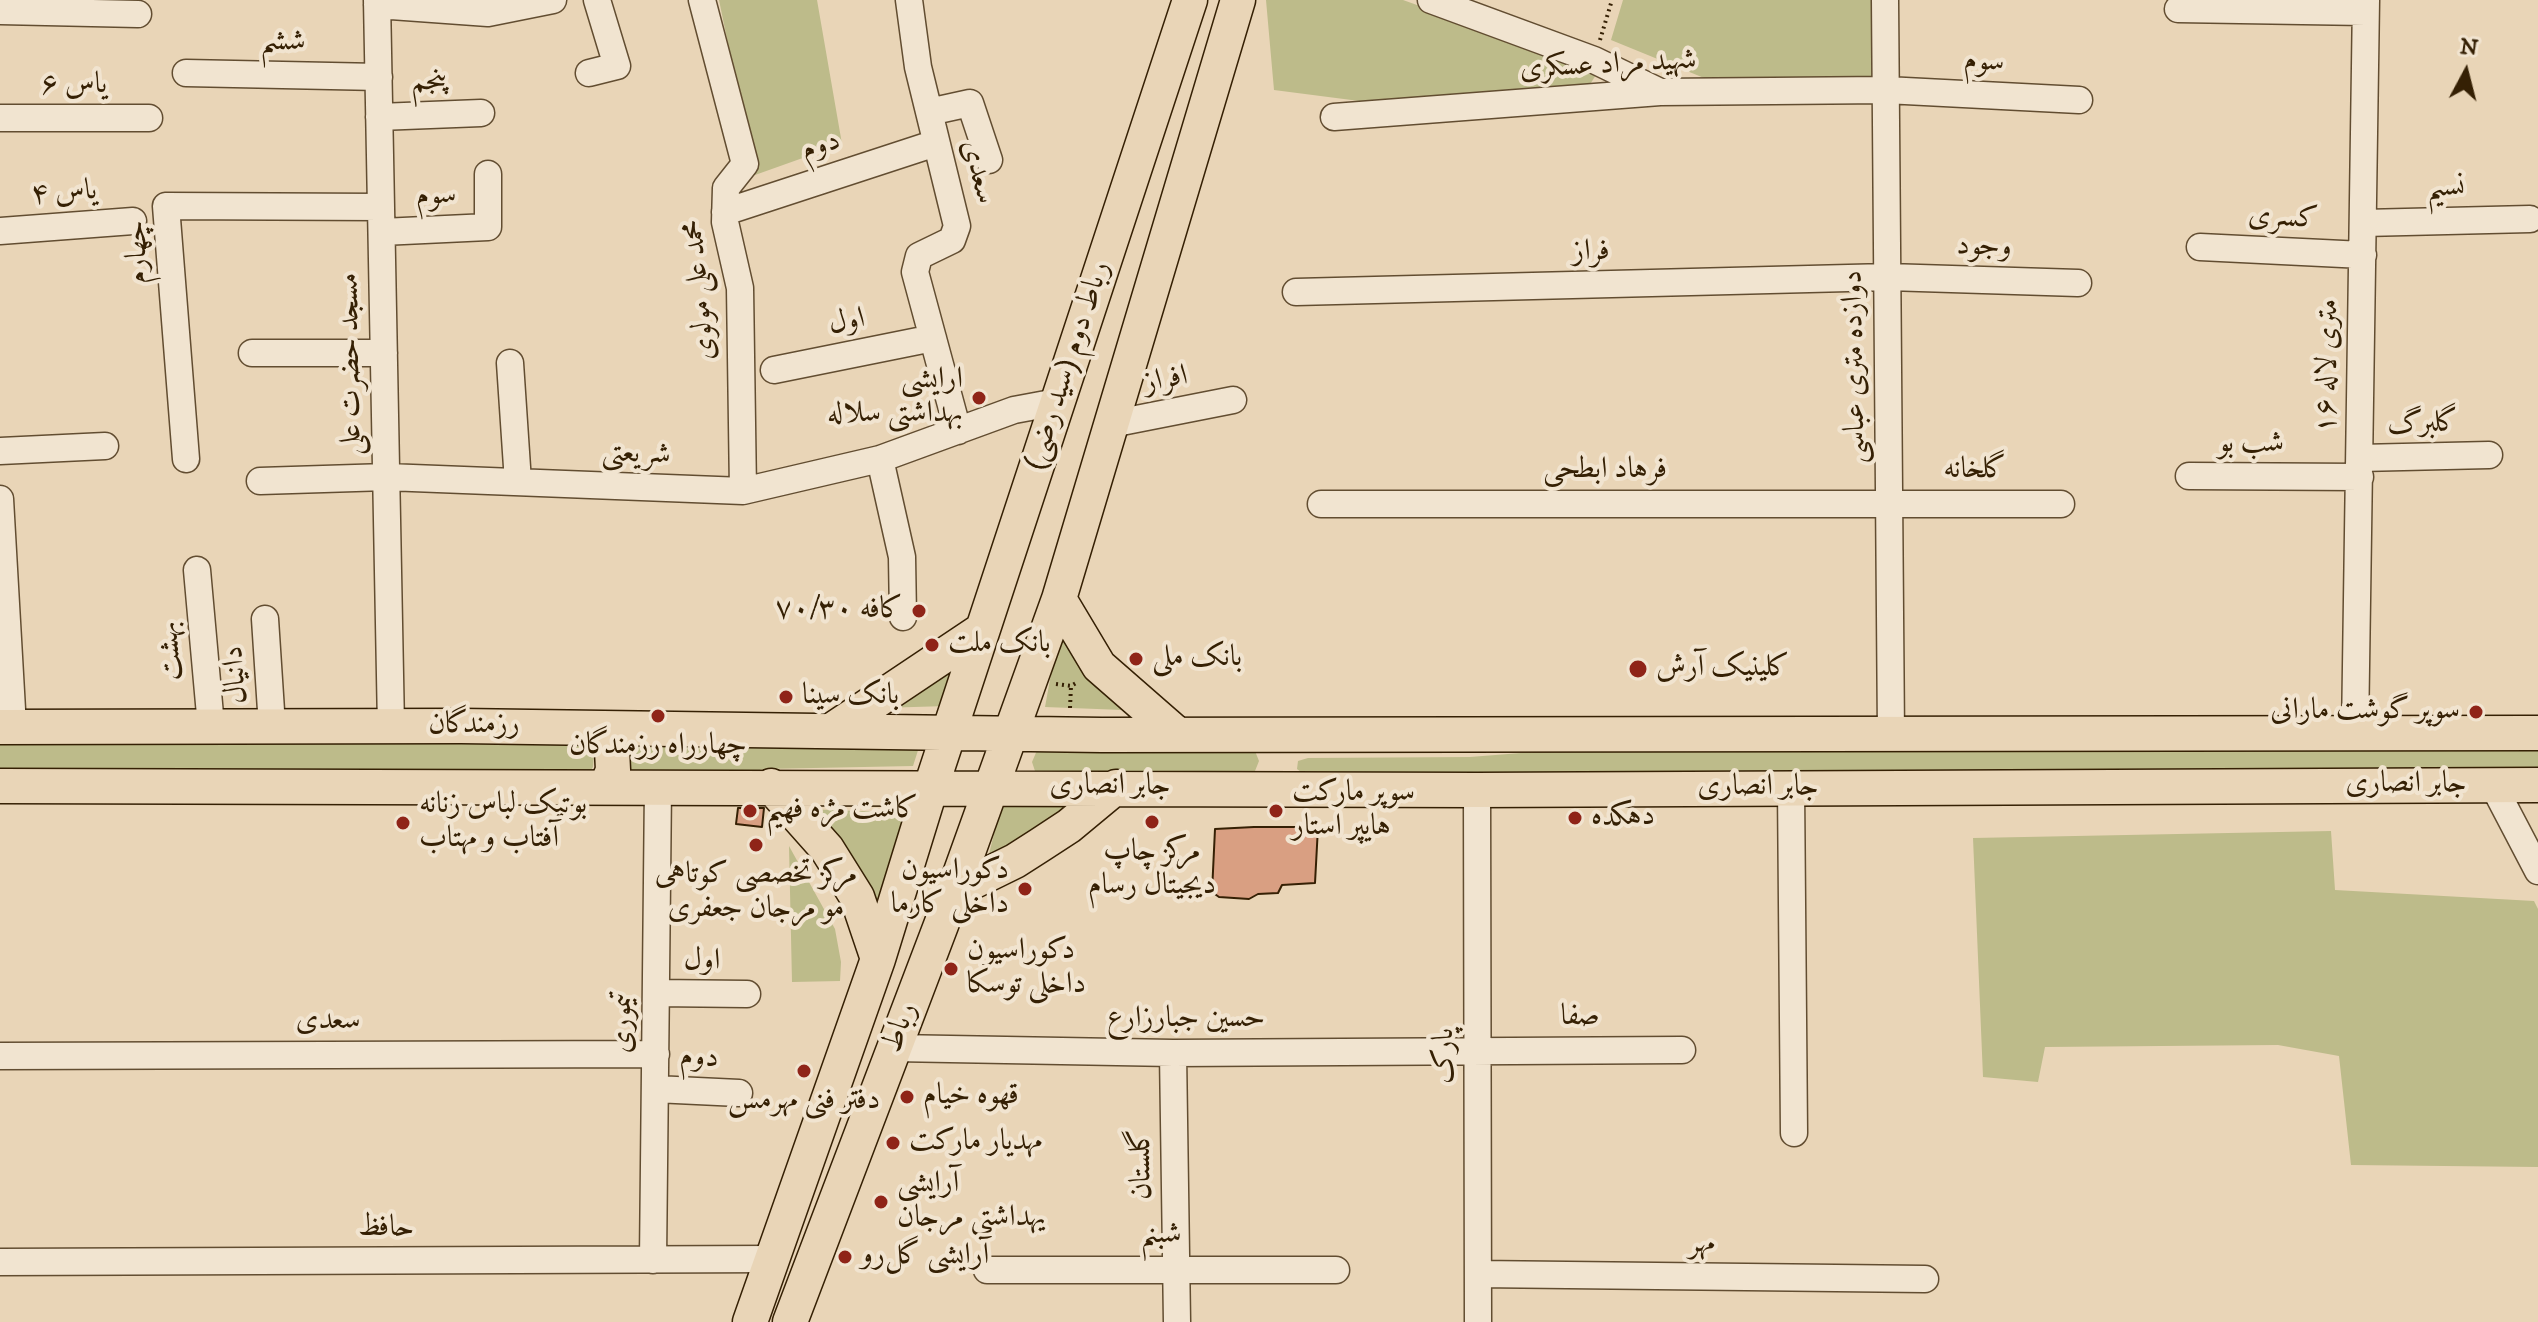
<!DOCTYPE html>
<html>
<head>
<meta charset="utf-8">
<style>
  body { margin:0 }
  #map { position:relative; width:2538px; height:1322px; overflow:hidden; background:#e9d5b7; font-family:"IM FELL DW Pica",serif }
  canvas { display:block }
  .north { position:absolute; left:2426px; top:32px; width:80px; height:80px; -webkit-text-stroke:6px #f1e4d0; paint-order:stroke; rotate:7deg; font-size:22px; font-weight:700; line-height:32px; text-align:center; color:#352004 }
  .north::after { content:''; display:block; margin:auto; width:28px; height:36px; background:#352004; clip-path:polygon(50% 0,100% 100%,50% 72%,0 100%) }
</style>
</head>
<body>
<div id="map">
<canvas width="2538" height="1322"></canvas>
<div class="north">N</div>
</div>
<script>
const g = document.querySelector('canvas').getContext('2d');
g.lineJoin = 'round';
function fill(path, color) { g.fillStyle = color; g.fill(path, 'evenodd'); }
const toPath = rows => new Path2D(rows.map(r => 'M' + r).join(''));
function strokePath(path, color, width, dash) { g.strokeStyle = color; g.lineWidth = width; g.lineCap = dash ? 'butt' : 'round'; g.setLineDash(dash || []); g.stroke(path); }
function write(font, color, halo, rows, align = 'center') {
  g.font = font + ' "IM FELL DW Pica",Amiri,serif'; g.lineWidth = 8; g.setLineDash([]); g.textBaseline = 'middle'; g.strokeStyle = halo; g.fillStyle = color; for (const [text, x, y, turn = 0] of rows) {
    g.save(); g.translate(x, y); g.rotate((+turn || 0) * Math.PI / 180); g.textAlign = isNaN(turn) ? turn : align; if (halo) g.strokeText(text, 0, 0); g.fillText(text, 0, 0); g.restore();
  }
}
const green = toPath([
  [719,0,817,0,842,144,755,175],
  [1266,0,1403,0,1599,70,1589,86,1367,102,1274,90],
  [1623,0,1873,0,1874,78,1709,80,1611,40],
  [1061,619,1092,673,1123,710,1045,707],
  [965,650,947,706,880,708],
  [619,740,921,741,913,766,764,769,734,776,620,779],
  [0,742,585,742,594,753,593,767,587,777,0,775],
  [1038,748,1255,751,1259,761,1255,771,1242,775,1036,774,1032,762],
  [1559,750,1990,752,2538,750,2538,776,1305,775,1297,769,1298,761,1308,758,1470,757],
  [1002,802,1075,808,986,866],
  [805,809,911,813,878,921],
  [2331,831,2335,890,2534,901,2538,909,2538,1167,2351,1165,2339,1056,2278,1045,2045,1047,2038,1082,1983,1077,1973,838],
  [789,846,835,929,841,962,840,981,792,982]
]);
const building = toPath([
  [738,808,764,808,762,827,736,824,738,808],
  [1254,827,1318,827,1315,883,1282,885,1278,893,1258,894,1249,899,1219,897,1212,892,1215,829,1254,827]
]);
const path = toPath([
  [1600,40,1612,0],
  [1056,684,1071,686,1078,682],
  [1070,708,1071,686]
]);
const minor = toPath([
  [377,0,391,726],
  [702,0,745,164,726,188,725,222,740,288,743,491],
  [909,0,918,67,957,226,952,240,919,256,915,272,958,431],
  [1431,0,1594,60,1658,91],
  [1885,0,1891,734],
  [377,5,488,13,553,0],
  [2178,9,2365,12],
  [0,11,138,14],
  [186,73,379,77],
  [589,73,617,66,597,0],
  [929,112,970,103,989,160],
  [379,117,481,113],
  [1334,117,1660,92,1886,90,2079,100],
  [0,118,149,118],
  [725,212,936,143],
  [2364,223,2530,219],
  [0,231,133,221],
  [382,232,488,227,488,174],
  [2200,247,2363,255],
  [1296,292,1888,277,2078,283],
  [252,353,384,353],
  [510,363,518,482],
  [774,370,933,338],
  [1111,424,1233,400],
  [0,451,105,446],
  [2360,458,2489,455],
  [186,459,166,206,381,207],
  [880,459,902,557,903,617],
  [2189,476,2360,477],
  [260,481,387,477,743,491,880,459,1014,410,1057,402],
  [0,499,13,727],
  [1321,504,2061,504],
  [197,570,211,726],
  [265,619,272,726],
  [2355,733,2366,0],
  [2493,785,2538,871],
  [1791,788,1794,1133],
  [1477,790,1478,1322],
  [656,993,747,994],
  [894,1048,1173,1053,1682,1050],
  [1173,1053,1177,1322],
  [0,1056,656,1054],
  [655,1089,739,1093],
  [653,1260,658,786],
  [0,1262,773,1259],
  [987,1270,1336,1270],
  [1478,1274,1925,1279]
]);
const major = toPath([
  [1059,599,1099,666,1178,735],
  [0,727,461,726,1102,735,2538,733],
  [600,728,612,750,613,770,607,786],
  [831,731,982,630],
  [0,786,1477,790,2538,785],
  [771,786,827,849,857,897,878,959],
  [954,891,1015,861,1040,845,1069,826,1116,787],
  [750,1322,878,959,931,787,1190,0],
  [790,1322,954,891,1059,599,1238,0]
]);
const markers = [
  [979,398,8,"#8f2418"],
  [919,611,8,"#8f2418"],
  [932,645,8,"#8f2418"],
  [1136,659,8,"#8f2418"],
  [1638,669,10,"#8f2418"],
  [786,697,8,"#8f2418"],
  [2476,712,8,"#8f2418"],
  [658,716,8,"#8f2418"],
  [750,811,8,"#8f2418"],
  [1276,811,8,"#8f2418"],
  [1575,818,8,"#8f2418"],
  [1152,822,8,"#8f2418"],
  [403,823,8,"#8f2418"],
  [756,845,8,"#8f2418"],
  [1025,889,8,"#8f2418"],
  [951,969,8,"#8f2418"],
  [804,1071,8,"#8f2418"],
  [907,1097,8,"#8f2418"],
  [893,1143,8,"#8f2418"],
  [881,1202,8,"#8f2418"],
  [845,1257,8,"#8f2418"]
];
const streetNames = [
  ["ششم",283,43,1],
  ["سوم",1984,63,3],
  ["شهید مراد عسکری",1608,66,-3],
  ["پنجم",429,83,-2],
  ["یاس ۶",74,86],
  ["دوم",821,147,-18],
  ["سعدی",977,172,76],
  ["نسیم",2446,189,-1],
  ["یاس ۴",64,194,-4],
  ["سوم",436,197,-3],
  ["کسری",2283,219,3],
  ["وجود",1984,248,2],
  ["چهارم",139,252,-91],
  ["فراز",1591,253,-1],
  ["محمد علی مولوی",701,290,-95],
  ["اول",847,323,-11],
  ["مسجد حضرت علی",352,364,-91],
  ["رباط دوم (سید رضی)",1069,366,-72],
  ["۱۶ متری لاله",2329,366,-89],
  ["دوازده متری عباسی",1856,367,-91],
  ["افراز",1166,381,-11],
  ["گلبرگ",2423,425,-2],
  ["شب بو",2251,445],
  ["شریعتی",636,455,2],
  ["فرهاد ابطحی",1605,471],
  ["گلخانه",1975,471],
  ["بهشت",172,651,-95],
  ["دانیال",237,675,-94],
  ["رزمندگان",474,726],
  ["جابر انصاری",2406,785],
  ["جابر انصاری",1110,787],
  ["جابر انصاری",1758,788],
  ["اول",702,962,1],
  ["صفا",1580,1018],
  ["حسین جبارزارع",1186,1020],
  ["سعدی",328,1022],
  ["تیموری",624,1023,-90],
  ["رباط",901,1028,-69],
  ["پارک",1446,1056,-90],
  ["دوم",699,1059,3],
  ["گلستان",1143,1164,-91],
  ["حافظ",386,1229],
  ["شبنم",1161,1236],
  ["مهر",1702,1245,1]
];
const poiNames = [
  ["ارایشی",963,381,"right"],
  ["بهداشتی سلاله",963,415,"right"],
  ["کافه ۷۰/۳۰",903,611,"right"],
  ["بانک ملت",948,645],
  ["بانک ملی",1152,659],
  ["کلینیک آرش",1656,669],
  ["بانک سینا",802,697],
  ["سوپر گوشت مارانی",2460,712,"right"],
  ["چهارراه رزمندگان",658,747,"center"],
  ["سوپر مارکت",1292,794],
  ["هایپر استار",1292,828],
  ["بوتیک لباس زنانه",419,806],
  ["آفتاب و مهتاب",419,840],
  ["کاشت مژه فهیم",766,811],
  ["دهکده",1591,818],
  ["مرکز چاپ",1152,853,"center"],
  ["دیجیتال رسام",1152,887,"center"],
  ["دکوراسیون",1009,872,"right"],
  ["داخلی کارما",1009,906,"right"],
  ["مرکز تخصصی کوتاهی",756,876,"center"],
  ["مو مرجان جعفری",756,910,"center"],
  ["دکوراسیون",967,952],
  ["داخلی توسکا",967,986],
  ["قهوه خیام",923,1097],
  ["دفتر فنی مهرمس",804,1102,"center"],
  ["مهدیار مارکت",909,1143],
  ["آرایشی",897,1185],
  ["یهداشتی مرجان",897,1219],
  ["آرایشی گل‌رو",861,1257]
];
fill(green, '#bdbb8a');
fill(building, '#d99f82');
strokePath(building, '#352004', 2);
strokePath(minor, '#624d31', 29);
strokePath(major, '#352004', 37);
strokePath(path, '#352004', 4, [2, 4]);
strokePath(minor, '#f1e4d0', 26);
strokePath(major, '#e9d5b7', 34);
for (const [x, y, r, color] of markers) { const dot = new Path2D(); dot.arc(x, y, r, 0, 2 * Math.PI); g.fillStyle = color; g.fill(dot); strokePath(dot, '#f1e4d0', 3); }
write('30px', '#352004', '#f1e4d0', streetNames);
write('30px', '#352004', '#f1e4d0', poiNames, 'left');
</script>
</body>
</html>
